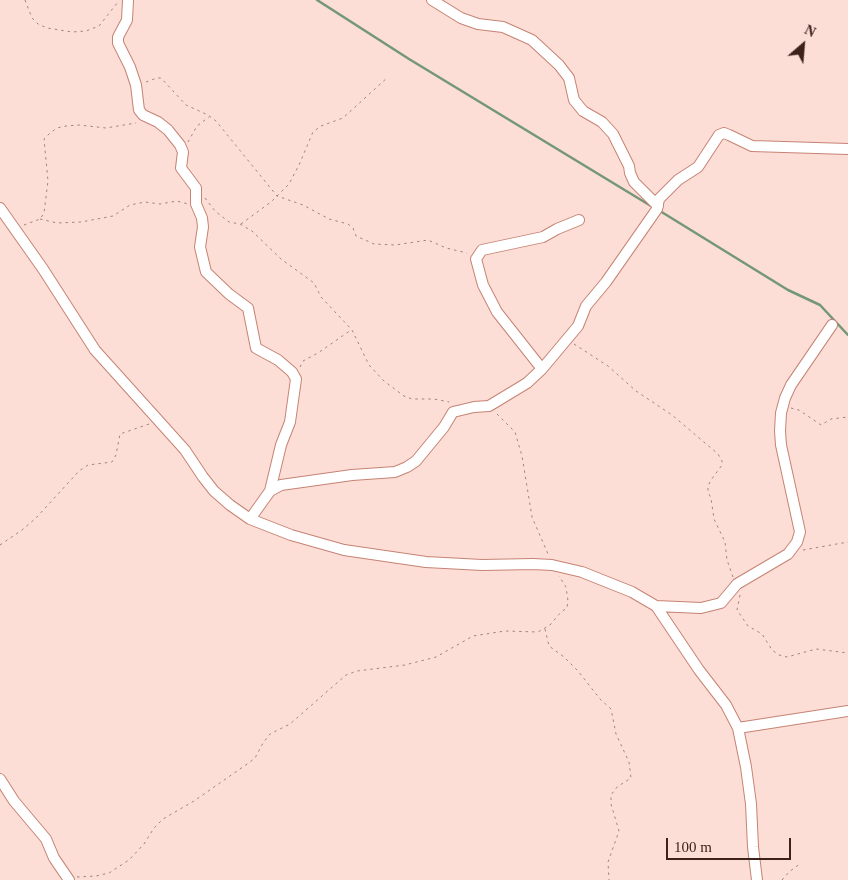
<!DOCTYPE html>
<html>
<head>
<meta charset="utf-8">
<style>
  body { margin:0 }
  #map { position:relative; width:848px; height:880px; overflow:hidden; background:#fcded7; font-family:"Times New Roman",serif }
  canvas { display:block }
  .north { position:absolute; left:778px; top:20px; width:50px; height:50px; -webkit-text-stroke:4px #fcded7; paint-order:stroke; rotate:27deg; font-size:14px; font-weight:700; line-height:20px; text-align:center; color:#3c221b }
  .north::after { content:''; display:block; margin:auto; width:18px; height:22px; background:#3c221b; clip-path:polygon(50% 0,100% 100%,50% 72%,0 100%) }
  .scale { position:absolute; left:666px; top:838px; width:125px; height:22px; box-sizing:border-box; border:2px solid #3c221b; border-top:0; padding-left:6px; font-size:15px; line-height:18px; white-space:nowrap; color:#3c221b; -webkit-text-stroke:4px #fcded7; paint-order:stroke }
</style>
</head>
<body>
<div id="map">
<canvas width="848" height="880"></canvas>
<div class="north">N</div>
<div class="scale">100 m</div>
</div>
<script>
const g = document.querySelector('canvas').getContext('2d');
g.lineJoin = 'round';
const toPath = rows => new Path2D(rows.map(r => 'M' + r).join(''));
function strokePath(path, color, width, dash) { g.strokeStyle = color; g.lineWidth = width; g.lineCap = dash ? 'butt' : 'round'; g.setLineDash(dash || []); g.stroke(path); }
const stream = toPath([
  [317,0,409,59,651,206],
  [660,211,788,290,820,305,848,335]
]);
const path = toPath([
  [25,0,32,18,38,24,47,28,72,32,86,31,99,26,118,2],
  [146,82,157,78,161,78,186,105,208,115,216,121,277,196,303,205,329,219,348,224,353,228,356,236,374,244,395,245,428,240,446,248,467,253],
  [188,142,197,126,209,117],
  [205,198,215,211,229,222,240,224,252,231,281,259,314,283,321,297,352,330,369,365,384,381,404,396,412,399,434,399,449,402],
  [40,219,57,223,81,222,113,216,130,205,145,202,160,204,177,201,188,204],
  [241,224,271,202,289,184,299,165,313,132,321,126,343,118,388,77],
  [24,225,40,219,44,213,48,181,44,139,49,134,57,128,66,126,79,125,106,128,136,123],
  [574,344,608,366,636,391,672,415,718,454,722,461,722,465,711,480,708,486,708,492,711,498,714,519,725,542,727,560,733,577],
  [300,367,303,361,318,353,351,330],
  [791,408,799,410,821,425,831,419,848,417],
  [497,414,515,432,522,456,532,517,548,554],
  [0,545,22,530,36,518,79,471,88,465,112,462,116,455,120,434,149,424],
  [803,550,848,542],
  [740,595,737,610,748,626,762,634,772,650,779,655,787,657,816,649,848,653],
  [545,629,549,646,564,657,578,671,600,699,611,709,616,734,629,762,631,778,617,787,611,795,611,804,619,831,608,862,609,880],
  [77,877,96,876,109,873,129,860,144,844,154,828,163,819,194,801,250,762,255,758,263,743,270,734,290,724,346,675,357,671,405,665,436,657,473,636,505,631,538,632,550,625,561,612,567,608,568,601,566,587,559,576],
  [782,880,789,872,801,863]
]);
const minor = toPath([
  [128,0,127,20,118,37,118,43,130,67,136,85,139,110,143,115,158,122,168,130,180,145,183,152,181,168,196,188,196,204,202,218,203,227,200,247,206,272,229,294,248,308,256,348,278,360,292,372,296,379,290,422,281,445,270,491],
  [432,0,461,18,478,24,503,27,532,40,559,65,569,78,574,100,583,111,602,122,613,134,629,166,630,173,634,182,658,206],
  [0,208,43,269,95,350,185,450,203,477,214,491,230,505,250,519,291,535,344,550,426,562,482,565,533,564,552,565,582,572,632,592,656,606,699,670,726,705,738,728,746,767,751,804,753,847,757,880],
  [542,369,497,312,483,285,476,259,482,250,543,237,557,229,579,220],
  [250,519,270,491,281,485,352,475,395,472,407,467,416,461,444,427,453,412,474,407,489,406,527,383,542,369,578,326,586,306,606,282,657,209,659,199,678,180,698,167,719,135,724,133,729,135,752,146,848,149],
  [656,606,701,608,721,603,737,584,788,554,797,542,800,532,781,445,780,431,781,413,785,398,791,385,832,325],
  [738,728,848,711],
  [0,779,14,801,46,839,54,858,69,880]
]);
strokePath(stream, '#739777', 2.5);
strokePath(minor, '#c68373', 12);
strokePath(path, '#a0847d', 1, [2.5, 4]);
strokePath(minor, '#fff', 10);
</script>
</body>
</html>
